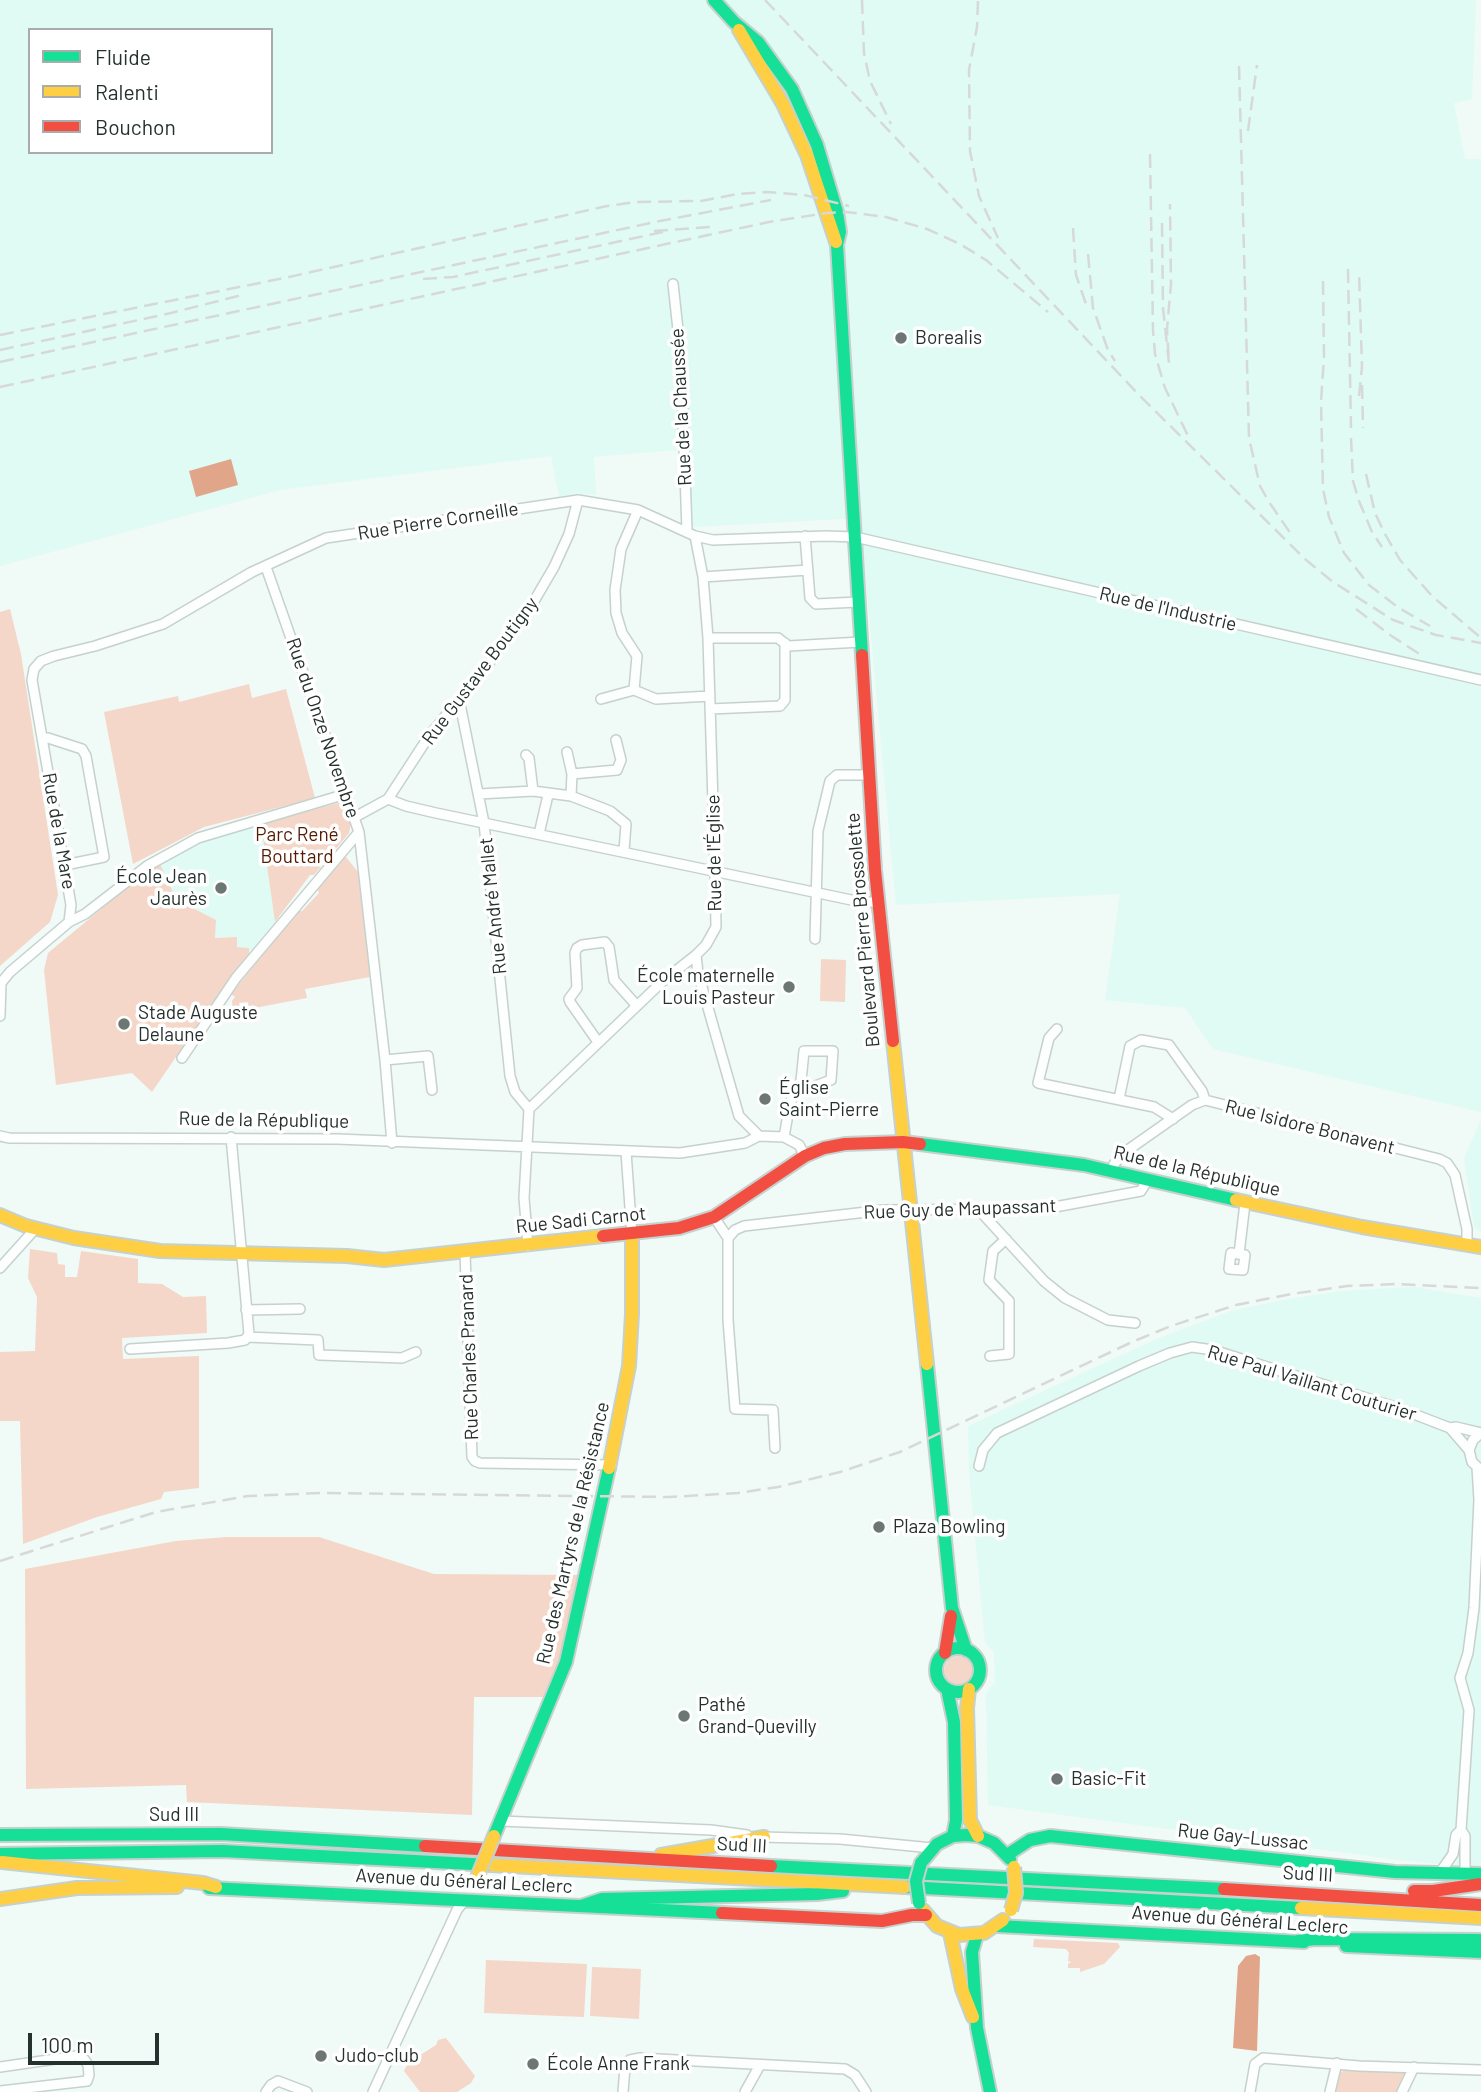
<!DOCTYPE html>
<html>
<head>
<meta charset="utf-8">
<style>
  body { margin:0 }
  #map { position:relative; width:1481px; height:2092px; overflow:hidden; background:#f0faf7; font-family:Barlow,sans-serif }
  canvas { display:block }
  .legend { position:absolute; left:28px; top:28px; width:245px; height:126px; box-sizing:border-box; background:#fff; border:2px solid #a8adab; margin:0; padding:9px 12px; list-style:none; font-size:21px; color:#25312e }
  .legend li { display:flex; align-items:center; gap:14px; height:35px }
  .legend b { width:35px; border:2px solid #a8adab }
  .scale { position:absolute; left:28px; top:2033px; width:131px; height:32px; box-sizing:border-box; border:4px solid #25312e; border-top:0; padding-left:9px; font-size:21px; line-height:24px; white-space:nowrap; color:#25312e; -webkit-text-stroke:5px #fff; paint-order:stroke }
</style>
</head>
<body>
<div id="map">
<canvas width="1481" height="2092"></canvas>
<ul class="legend">
<li><b style="height:9px;background:#16e098"></b>Fluide</li>
<li><b style="height:9px;background:#ffcf43"></b>Ralenti</li>
<li><b style="height:9px;background:#f24e42"></b>Bouchon</li>
</ul>
<div class="scale">100 m</div>
</div>
<script>
const g = document.querySelector('canvas').getContext('2d');
g.lineJoin = 'round';
function fill(path, color) { g.fillStyle = color; g.fill(path, 'evenodd'); }
const toPath = rows => new Path2D(rows.map(r => 'M' + r).join(''));
function strokePath(path, color, width, dash) { g.strokeStyle = color; g.lineWidth = width; g.lineCap = dash ? 'butt' : 'round'; g.setLineDash(dash || []); g.stroke(path); }
function write(font, color, halo, rows, align = 'center') {
  g.font = font + ' Barlow,sans-serif'; g.lineWidth = 7; g.setLineDash([]); g.textBaseline = 'middle'; g.strokeStyle = halo; g.fillStyle = color; for (const [text, x, y, turn = 0] of rows) {
    g.save(); g.translate(x, y); g.rotate((+turn || 0) * Math.PI / 180); g.textAlign = isNaN(turn) ? turn : align; if (halo) g.strokeText(text, 0, 0); g.fillText(text, 0, 0); g.restore();
  }
}
const built = toPath([
  [0,0,1476,0,1472,99,1454,103,1465,159,1481,159,1481,1112,1213,1049,1185,1008,1105,1000,1120,894,896,905,860,518,693,527,687,449,594,457,596,495,577,493,553,498,559,496,551,456,280,490,0,566],
  [30,30,271,30,271,152,30,152],
  [261,824,275,922,249,954,248,948,237,947,237,937,215,938,216,920,181,902,174,894,160,864,207,840],
  [1481,1120,1481,1232,1474,1227,1464,1158],
  [1414,1287,1481,1298,1481,1868,1406,1861,988,1805,986,1694,995,1681,994,1652,985,1643,969,1471,968,1426,1154,1340,1231,1311,1283,1300,1341,1291]
]);
const green = toPath([
  [10,609,21,654,58,895,50,922,0,966,0,612],
  [249,684,252,698,286,689,315,798,204,827,133,864,104,712,178,696,179,702],
  [342,802,351,824,349,833,314,875,310,875,275,922,261,824],
  [346,857,358,872,370,977,305,989,307,998,249,1009,248,1002,239,1003,240,1011,233,1013,232,1001,235,997,231,994,298,911,302,911,319,893,317,888,342,858],
  [160,864,174,894,181,902,216,920,215,938,237,937,237,947,249,948,249,954,231,976,152,1092,132,1073,56,1085,44,970,48,953,140,877],
  [821,959,846,960,845,1002,820,1001],
  [30,1249,57,1253,58,1264,65,1265,65,1277,77,1277,81,1251,138,1259,138,1283,162,1284,183,1297,206,1296,207,1333,122,1338,123,1359,199,1356,199,1488,164,1492,161,1499,97,1517,23,1544,20,1421,0,1421,0,1352,35,1351,37,1297,28,1278],
  [226,1537,319,1537,434,1574,579,1575,559,1664,545,1697,474,1697,472,1815,187,1802,186,1785,26,1789,25,1569,176,1541],
  '944 1671a15 15 0 1 1 30 0a15 15 0 1 1-30 0Z',
  [1034,1939,1118,1943,1120,1947,1104,1964,1080,1972,1080,1968,1068,1968,1068,1964,1071,1962,1068,1961,1069,1953,1066,1949,1033,1947],
  [486,1960,587,1964,584,2017,484,2013],
  [592,1967,641,1969,639,2019,590,2016],
  [446,2038,475,2076,471,2083,457,2092,420,2092,404,2071,408,2063,436,2045,438,2040],
  [1344,2070,1382,2072,1407,2070,1409,2072,1399,2092,1333,2092,1339,2074]
]);
const water = toPath([
  [231,459,238,485,196,497,189,471],
  [1255,1954,1260,1957,1257,2051,1233,2048,1238,1966,1246,1956]
]);
const street = toPath([
  [673,284,681,357,687,531],
  [695,536,703,577,708,638,715,870,716,927,706,945,696,955,698,973,739,1116,759,1136,784,1137,799,1145,805,1156],
  [805,536,810,598,816,604,858,602],
  [266,567,359,832,385,1060,392,1143],
  [703,577,808,570],
  [708,638,778,638,788,646,861,642],
  [634,690,637,656,622,633,616,613,615,590,621,549,638,510],
  [459,699,484,823,510,1076,515,1092,529,1109],
  [601,699,634,690,656,699,710,696],
  [710,709,780,706,785,700,785,643],
  [42,738,48,738,82,749,86,756,104,857,65,865],
  [567,752,572,774],
  [526,755,529,758,533,791],
  [479,794,533,791,571,796,610,811,626,824,624,851],
  [571,796,572,774,617,770,621,760,616,740],
  [388,799,429,736,492,659,530,608,554,567,569,534,578,500],
  [355,817,388,799,406,806,436,813,861,902,878,902],
  [539,834,548,795],
  [69,922,85,914,147,866,198,838,346,794],
  [815,939,818,831,830,781,837,775,869,775],
  [0,1016,1,983,10,972,69,922,71,905,32,680,34,669,41,661,54,656,95,646,163,624,252,572,326,538,578,500,638,510,695,536,713,540,826,536,855,537,1481,680],
  [1057,1029,1049,1038,1038,1083,1154,1107,1173,1119],
  [598,1042,570,1002,569,999,577,988,575,953,577,948,582,945,605,942,609,947,614,980,637,1006],
  [182,1058,236,978,359,832],
  [385,1060,428,1056,432,1090],
  [1119,1099,1130,1046,1141,1040,1169,1045,1202,1091,1205,1100],
  [0,1136,9,1138,337,1139,680,1153,745,1143,759,1136],
  [784,1137,790,1103,794,1094,831,1080,833,1051,804,1051,801,1081,794,1094],
  [626,1152,632,1235],
  [1113,1171,1114,1164,1125,1152,1192,1105,1205,1100,1439,1159,1447,1163,1455,1175,1467,1229,1467,1245],
  [979,1210,1044,1281,1065,1298,1108,1320,1135,1323],
  [714,1217,728,1238,728,1320,735,1409,773,1410,775,1448],
  [728,1238,735,1230,744,1226,884,1210,1044,1209,1141,1191,1148,1179],
  [528,1246,524,1198,529,1109,663,981,696,955],
  [465,1252,472,1457,475,1461,480,1463,611,1465],
  [1231,1253,1245,1255,1243,1270,1229,1269,1231,1253],
  [1239,1254,1245,1203],
  [0,1268,36,1228],
  [246,1310,300,1309],
  [247,1337,318,1340,319,1355,402,1358,416,1352],
  [130,1349,228,1343,245,1340,249,1334,231,1137],
  [990,1356,1009,1354,1009,1301,989,1280,993,1251,1006,1239],
  [1450,1428,1469,1450],
  [979,1466,983,1450,997,1433,1139,1366,1170,1353,1192,1347,1213,1350,1398,1408,1450,1428,1456,1427,1481,1433],
  [1480,1469,1472,1462,1469,1450,1473,1440,1481,1433],
  [501,1821,711,1830,747,1835],
  [761,1837,840,1839,932,1848],
  [1439,1874,1453,1854,1456,1835,1461,1830],
  [1465,1874,1465,1836,1461,1830,1469,1710,1460,1678,1468,1653,1474,1608,1479,1500,1477,1467],
  [0,2067,76,2056,84,2059,88,2065,89,2075,87,2081,0,2091],
  [266,2092,271,2085,278,2081,307,2092],
  [373,2092,457,1910,465,1900],
  [623,2092,625,2067,630,2060,640,2058,845,2069,855,2075,866,2092],
  [745,2092,760,2065],
  [1250,2092,1255,2064,1263,2058,1359,2066,1481,2070],
  [1330,2092,1337,2063],
  [1402,2092,1414,2067]
]);
const fast = toPath([
  [714,0,734,22,758,42,792,89,817,145,837,212,840,232,837,245,862,655],
  [920,1144,1084,1165,1236,1200],
  [927,1364,952,1608,966,1650],
  '936 1670a22 22 0 1 1 44 0a22 22 0 1 1-44 0Z',
  [947,1689,954,1722,956,1820,953,1836],
  [0,1835,221,1834,425,1846],
  [494,1836,566,1662,609,1468],
  [0,1854,223,1851,491,1865],
  [1007,1855,1030,1840,1050,1836,1395,1872,1481,1874],
  [921,1863,937,1844,953,1836,966,1835,978,1836,994,1843,1010,1859],
  [771,1866,1224,1889],
  [905,1887,1301,1908],
  [209,1888,722,1913],
  [581,1906,602,1899,817,1894,843,1891],
  [997,1926,1304,1942],
  [977,1935,972,1952,977,2028,990,2092],
  [1298,1941,1315,1939,1481,1940],
  [1346,1946,1481,1952]
]);
const slow = toPath([
  [739,30,783,104,807,155,836,242],
  [893,1041,927,1364],
  [1236,1200,1362,1227,1481,1247],
  [0,1215,26,1226,74,1238,160,1251,347,1256,384,1260,603,1236],
  [609,1468,629,1366,632,1314,632,1235],
  [969,1689,967,1708,970,1820,978,1836],
  [661,1855,764,1837],
  [2,1862,203,1883,216,1887],
  [491,1865,905,1887],
  [0,1899,77,1888,177,1887],
  [1301,1908,1481,1918],
  [923,1910,937,1926,959,1935,984,1933,1003,1920],
  [950,1933,962,1989,973,2017]
]);
const jam = toPath([
  [862,655,875,870,893,1041],
  [603,1236,679,1228,714,1217,805,1156,824,1148,845,1144,903,1142,920,1144],
  [945,1653,951,1616],
  [425,1846,771,1866],
  [1224,1889,1481,1905],
  [1414,1891,1433,1891,1481,1884],
  [722,1913,882,1921,912,1915,926,1915]
]);
const rail = toPath([
  [765,0,1140,396,1305,559,1333,582,1393,620,1436,635,1481,643],
  [862,0,864,53,870,81,891,124],
  [978,1,977,27,969,70,970,151,979,196,998,238],
  [1239,66,1249,438,1260,486,1269,502,1291,534],
  [1248,131,1257,65],
  [1150,154,1153,330,1155,354,1165,388,1190,440],
  [1162,223,1163,308,1169,363,1167,329,1171,284,1170,204],
  [1073,228,1076,275,1087,307],
  [654,231,710,227],
  [1088,254,1093,308,1108,350,1115,361],
  [1348,269,1351,428],
  [423,279,453,277,663,232],
  [1323,281,1324,357,1321,402,1323,489,1329,517,1344,553,1369,585,1399,608,1430,626],
  [0,335,289,277,607,206,636,202,701,201,737,194,768,192,804,195,849,206],
  [0,350,171,313,242,295],
  [0,362,660,221,771,200],
  [1362,385,1363,428],
  [0,387,769,222,827,213,847,212,886,217,927,229,960,244,986,260,1048,312],
  [1359,396,1362,367,1359,271],
  [1351,438,1353,481,1359,501,1372,532,1382,547],
  [1366,474,1375,513,1385,534,1400,560,1432,596,1481,638],
  [1356,609,1390,635,1421,655],
  [0,1561,156,1512,248,1496,321,1493,669,1497,738,1493,778,1487,840,1472,900,1452,1132,1342,1171,1326,1236,1305,1291,1294,1347,1286,1397,1284,1481,1288]
]);
const fastBridge = toPath([
  [919,1903,916,1881,921,1863]
]);
const slowBridge = toPath([
  [476,1880,494,1836],
  [1011,1910,1016,1893,1014,1867]
]);
const markers = [
  [901,338,7,"#6c7774"],
  [221,888,7,"#6c7774"],
  [789,987,7,"#6c7774"],
  [124,1024,7,"#6c7774"],
  [765,1099,7,"#6c7774"],
  [879,1527,7,"#6c7774"],
  [684,1716,7,"#6c7774"],
  [1057,1779,7,"#6c7774"],
  [321,2056,7,"#6c7774"],
  [533,2064,7,"#6c7774"]
];
const poiNames = [
  ["Borealis",915,338],
  ["École Jean",207,877,"right"],
  ["Jaurès",207,899,"right"],
  ["École maternelle",775,976,"right"],
  ["Louis Pasteur",775,998,"right"],
  ["Stade Auguste",138,1013],
  ["Delaune",138,1035],
  ["Église",779,1088],
  ["Saint-Pierre",779,1110],
  ["Plaza Bowling",893,1527],
  ["Pathé",698,1705],
  ["Grand-Quevilly",698,1727],
  ["Basic-Fit",1071,1779],
  ["Judo-club",335,2056],
  ["École Anne Frank",547,2064]
];
const streetNames = [
  ["Rue de la Chaussée",681,407,-93],
  ["Rue Pierre Corneille",438,521,-9],
  ["Rue de l'Industrie",1168,609,13],
  ["Rue Gustave Boutigny",480,671,-53],
  ["Rue du Onze Novembre",323,728,71],
  ["Rue de la Mare",59,831,80],
  ["Rue de l'Église",714,853,-91],
  ["Rue André Mallet",493,906,-96],
  ["Boulevard Pierre Brossolette",863,930,-95],
  ["Rue de la République",264,1120,1],
  ["Rue Isidore Bonavent",1310,1127,14],
  ["Rue de la République",1197,1171,13],
  ["Rue Guy de Maupassant",960,1209,-2],
  ["Rue Sadi Carnot",581,1220,-6],
  ["Rue Charles Pranard",469,1357,-92],
  ["Rue Paul Vaillant Couturier",1312,1383,17],
  ["Rue des Martyrs de la Résistance",573,1533,-77],
  ["Sud III",174,1815],
  ["Rue Gay-Lussac",1243,1837,6],
  ["Sud III",742,1845,3],
  ["Sud III",1308,1874,3],
  ["Avenue du Général Leclerc",464,1881,3],
  ["Avenue du Général Leclerc",1240,1920,4]
];
const parkNames = [
  ["Parc René",297,835],
  ["Bouttard",297,857]
];
fill(built, '#e0fbf3');
fill(green, '#f4d7c8');
fill(water, '#e1a58a');
strokePath(street, '#c6d1cd', 12);
strokePath(fast, '#c6d1cd', 16);
strokePath(slow, '#c6d1cd', 16);
strokePath(jam, '#c6d1cd', 16);
strokePath(street, '#fdfefe', 9);
strokePath(fast, '#16e098', 12);
strokePath(slow, '#ffcf43', 12);
strokePath(jam, '#f24e42', 12);
strokePath(rail, '#d6d9d8', 2.5, [14, 7]);
strokePath(fastBridge, '#c6d1cd', 16, []);
strokePath(slowBridge, '#c6d1cd', 16, []);
strokePath(fastBridge, '#16e098', 12);
strokePath(slowBridge, '#ffcf43', 12);
for (const [x, y, r, color] of markers) { const dot = new Path2D(); dot.arc(x, y, r, 0, 2 * Math.PI); g.fillStyle = color; g.fill(dot); strokePath(dot, '#fff', 2.5); }
write('19px', '#25312e', '#fff', poiNames, 'left');
write('19px', '#25312e', '#fff', streetNames);
write('19px', '#531b00', '#fff', parkNames);
</script>
</body>
</html>
